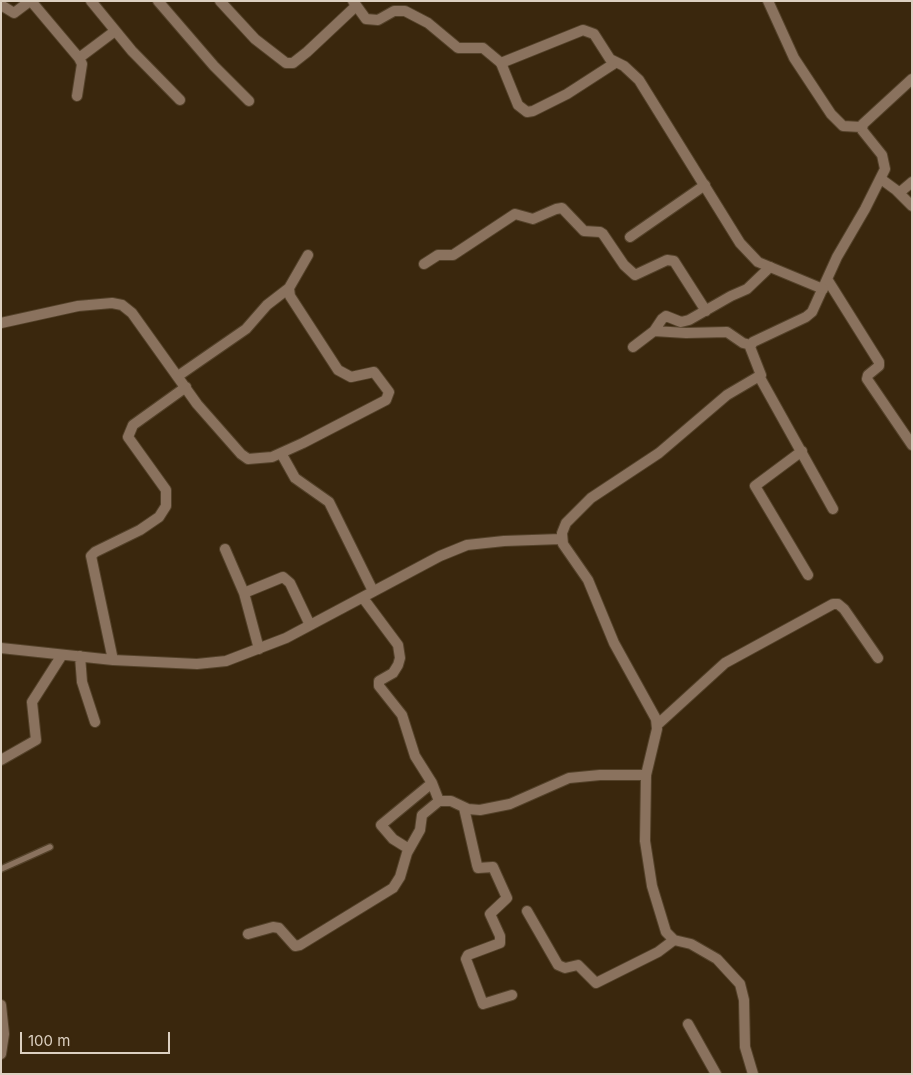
<!DOCTYPE html>
<html>
<head>
<meta charset="utf-8">
<style>
  body { margin:0 }
  #map { position:relative; width:913px; height:1075px; overflow:hidden; background:#3a270d; font-family:Inter,sans-serif }
  canvas { display:block }
  .frame { position:absolute; inset:0; border:2px solid #dcd0c1; pointer-events:none }
  .scale { position:absolute; left:20px; top:1032px; width:150px; height:22px; box-sizing:border-box; border:2px solid #dcd0c1; border-top:0; padding-left:6px; font-size:15px; line-height:18px; white-space:nowrap; color:#dcd0c1; -webkit-text-stroke:4px #3a270d; paint-order:stroke }
</style>
</head>
<body>
<div id="map">
<canvas width="913" height="1075"></canvas>
<div class="frame"></div>
<div class="scale">100 m</div>
</div>
<script>
const g = document.querySelector('canvas').getContext('2d');
g.lineJoin = 'round';
const toPath = rows => new Path2D(rows.map(r => 'M' + r).join(''));
function strokePath(path, color, width, dash) { g.strokeStyle = color; g.lineWidth = width; g.lineCap = dash ? 'butt' : 'round'; g.setLineDash(dash || []); g.stroke(path); }
const service = toPath([
  [1,869,50,847]
]);
const minor = toPath([
  [31,1,79,58,82,64,77,96],
  [91,1,132,51,180,100],
  [158,1,214,66,249,101],
  [220,1,255,39,286,63,293,63,307,52,356,6],
  [768,1,794,58,831,114,843,126,861,127],
  [1,5,14,13,30,1],
  [79,58,115,31],
  [501,63,518,105,527,112,533,111,567,94,615,63],
  [881,179,896,190,912,206],
  [899,193,912,182],
  [630,237,705,185],
  [424,264,438,255,453,255,515,214,533,219,556,209,562,208,584,231,600,232,603,234,624,265,635,275,667,260,674,261,706,311],
  [827,279,879,362,879,366,868,375,867,379,912,445],
  [1,323,78,306,112,303,122,305,132,313,197,404,241,454,248,459,272,457,303,443,386,400,389,392,374,372,351,377,338,370,290,296,289,288,308,255],
  [654,331,662,319,666,316,681,322,689,320,731,296,747,289,770,267],
  [633,347,654,331,686,333,727,332,743,343,751,345],
  [178,376,246,329,267,305,289,288],
  [759,376,833,509],
  [802,451,755,486,808,575],
  [281,453,295,478,329,502,373,591],
  [225,549,244,593,259,649],
  [244,593,283,577,290,583,310,625],
  [363,598,398,645,400,658,398,665,393,673,379,681,379,686,402,715,415,756,432,783,439,801],
  [1,648,113,660,197,664,226,661,286,638,440,556,467,545,504,541,561,539],
  [80,656,82,682,95,722],
  [113,660,91,556,95,552,140,530,159,517,166,506,166,490,128,437,133,425,186,387],
  [657,725,725,663,833,604,838,604,844,609,878,658],
  [1,760,36,740,32,702,62,655],
  [464,808,477,865,478,868,493,867,507,898,490,914,500,936,500,943,468,955,466,959,483,1004,512,995],
  [409,849,393,839,381,825,432,783],
  [527,911,558,965,565,968,578,965,596,983,658,952,674,940],
  [248,934,273,927,279,928,295,946,300,945,393,888,400,877,407,853,420,830,422,815,439,801,451,801,468,809,480,810,510,804,569,778,600,775,646,775],
  [1,1005,4,1034,1,1054],
  [688,1024,716,1074],
  [753,1074,745,1047,744,1000,740,984,717,959,691,944,674,940,666,932,652,886,645,841,646,775,657,729,656,719,614,643,588,580,563,544,562,533,566,523,591,498,659,453,727,395,761,375,750,347,753,342,806,317,812,312,837,257,865,209,885,169,882,155,862,130,863,124,912,79]
]);
const tertiary = toPath([
  [353,1,366,19,378,20,394,11,405,11,428,23,458,48,483,48,501,63,583,30,594,34,610,59,624,66,639,80,740,243,758,262,823,289]
]);
strokePath(service, '#54422a', 8);
strokePath(minor, '#54422a', 12);
strokePath(tertiary, '#54422a', 12);
strokePath(service, '#8a725e', 5.5);
strokePath(minor, '#8a725e', 10);
strokePath(tertiary, '#8a725e', 10);
</script>
</body>
</html>
